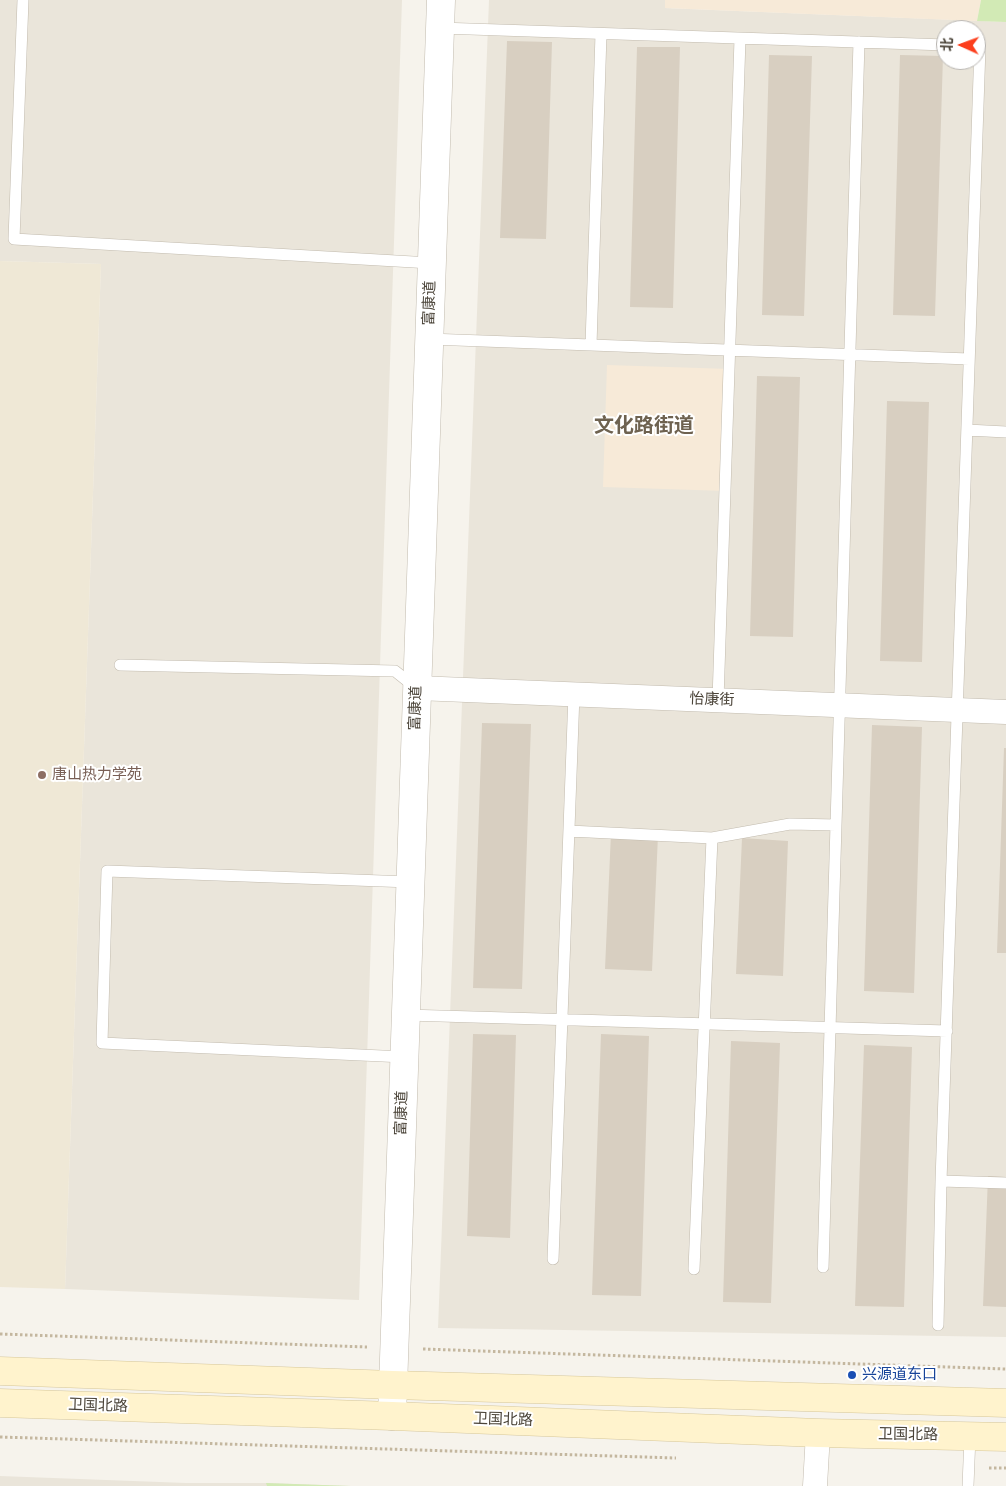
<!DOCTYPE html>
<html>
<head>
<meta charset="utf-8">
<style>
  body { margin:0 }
  #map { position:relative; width:1006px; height:1486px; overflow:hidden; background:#f6f3ec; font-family:"Archivo Narrow","Noto Sans SC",sans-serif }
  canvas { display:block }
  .north { position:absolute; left:936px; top:20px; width:50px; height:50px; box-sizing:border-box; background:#fff; border:1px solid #b7b4b0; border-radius:50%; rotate:272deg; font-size:14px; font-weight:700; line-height:20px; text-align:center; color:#4b4439 }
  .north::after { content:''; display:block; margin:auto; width:18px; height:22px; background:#fc3f1d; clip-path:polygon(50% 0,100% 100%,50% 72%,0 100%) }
</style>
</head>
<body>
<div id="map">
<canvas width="1006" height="1486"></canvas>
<div class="north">北</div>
</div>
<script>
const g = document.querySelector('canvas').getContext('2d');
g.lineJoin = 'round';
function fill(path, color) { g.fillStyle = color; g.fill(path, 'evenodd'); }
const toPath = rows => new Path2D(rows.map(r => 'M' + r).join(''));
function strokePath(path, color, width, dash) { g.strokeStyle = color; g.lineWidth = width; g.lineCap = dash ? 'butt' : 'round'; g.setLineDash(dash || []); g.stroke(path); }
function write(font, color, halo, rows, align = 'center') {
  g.font = font + ' "Archivo Narrow","Noto Sans SC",sans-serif'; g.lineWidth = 4; g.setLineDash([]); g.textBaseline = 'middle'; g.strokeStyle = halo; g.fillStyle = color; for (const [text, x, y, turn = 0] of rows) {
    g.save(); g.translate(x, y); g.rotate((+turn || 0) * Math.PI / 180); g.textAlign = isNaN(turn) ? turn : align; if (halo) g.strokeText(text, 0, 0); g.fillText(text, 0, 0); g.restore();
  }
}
const residential = toPath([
  [0,0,402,0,359,1300,65,1289,101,264,0,261],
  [489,0,665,0,665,8,1006,22,1006,1337,438,1328],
  [946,30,976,30,976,60,946,60],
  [0,1476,186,1483,266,1483,351,1486,0,1486]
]);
const commercial = toPath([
  [665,0,981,0,977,21,665,8],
  [607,365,730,369,726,491,603,487]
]);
const education = toPath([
  [0,261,101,264,65,1289,0,1287]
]);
const green = toPath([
  [981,0,1006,0,1006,67,1006,22,977,21],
  [266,1483,351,1486,267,1486]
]);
const building = toPath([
  [507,41,552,42,546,239,500,238],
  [637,47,680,47,673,308,630,307],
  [769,55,812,56,804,316,762,315],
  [900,55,943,56,935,316,893,315],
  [757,376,800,377,793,637,750,636],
  [887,401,929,402,922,662,880,661],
  [482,723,531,724,522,989,473,988],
  [872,725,922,727,914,993,864,991],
  [1004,748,1006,748,1006,953,997,953],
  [611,833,658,835,652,971,605,969],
  [742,838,788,841,783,976,736,974],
  [473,1034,516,1035,510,1238,467,1236],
  [601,1034,649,1036,641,1296,592,1295],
  [731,1041,780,1043,771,1303,723,1302],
  [864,1045,912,1047,904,1307,855,1306],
  [988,1176,1006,1177,1006,1307,983,1306]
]);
const path = toPath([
  [0,1334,367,1347],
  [423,1349,1006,1369],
  [0,1437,676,1458],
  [989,1468,1006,1468]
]);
const service = toPath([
  [23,0,14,239,431,263],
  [440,28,946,45],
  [429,339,969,359],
  [591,345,601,34],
  [967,430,1006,432],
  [120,665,395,671,415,687],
  [718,700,740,39],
  [569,831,712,838,790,824,836,825],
  [406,1015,947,1031],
  [404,1057,102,1043,107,871,410,882],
  [941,1181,1006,1183],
  [553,1259,574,694],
  [823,1267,859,42],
  [694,1269,712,838],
  [938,1325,941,1181,980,47,976,46],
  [968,1486,970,1436]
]);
const minor = toPath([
  [417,688,1006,712],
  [815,1486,818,1433]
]);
const tertiary = toPath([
  [392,1416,441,0]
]);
const secondary = toPath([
  [0,1371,393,1385,1006,1403],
  [0,1403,392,1416,818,1433,1006,1437]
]);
const markers = [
  [42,775,5,"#8d6e63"],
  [852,1375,5,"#1a4fb4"]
];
const streetNames = [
  ["富康道",430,303,-88],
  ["怡康街",712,700,2],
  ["富康道",416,708,-88],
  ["富康道",402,1113,-88],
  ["卫国北路",98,1406,2],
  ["卫国北路",503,1420,2],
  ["卫国北路",908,1435,1]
];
const educationNames = [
  ["唐山热力学苑",52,775]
];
const transitNames = [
  ["兴源道东口",862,1375]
];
const districtNames = [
  ["文化路街道",644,427]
];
fill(residential, '#eae5da');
fill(commercial, '#f7ead8');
fill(education, '#efe8d6');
fill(green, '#d2eab5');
fill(building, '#d8cfc1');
strokePath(service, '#c2bbae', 12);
strokePath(minor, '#c2bbae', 25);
strokePath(tertiary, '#c2bbae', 29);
strokePath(secondary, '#d6c79b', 29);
strokePath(path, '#c4b79f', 3, [2.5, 2.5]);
strokePath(service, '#fff', 11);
strokePath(minor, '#fff', 24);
strokePath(tertiary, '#fff', 28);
strokePath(secondary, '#fff3cd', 28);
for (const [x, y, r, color] of markers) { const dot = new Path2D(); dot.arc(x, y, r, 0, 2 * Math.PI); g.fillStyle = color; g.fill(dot); strokePath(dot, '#fff', 2); }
write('15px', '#4b4439', '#fff', streetNames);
write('15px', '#785e54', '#fff', educationNames, 'left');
write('15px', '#164399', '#fff', transitNames, 'left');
write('bold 20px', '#6e6250', '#fff', districtNames);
</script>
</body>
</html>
